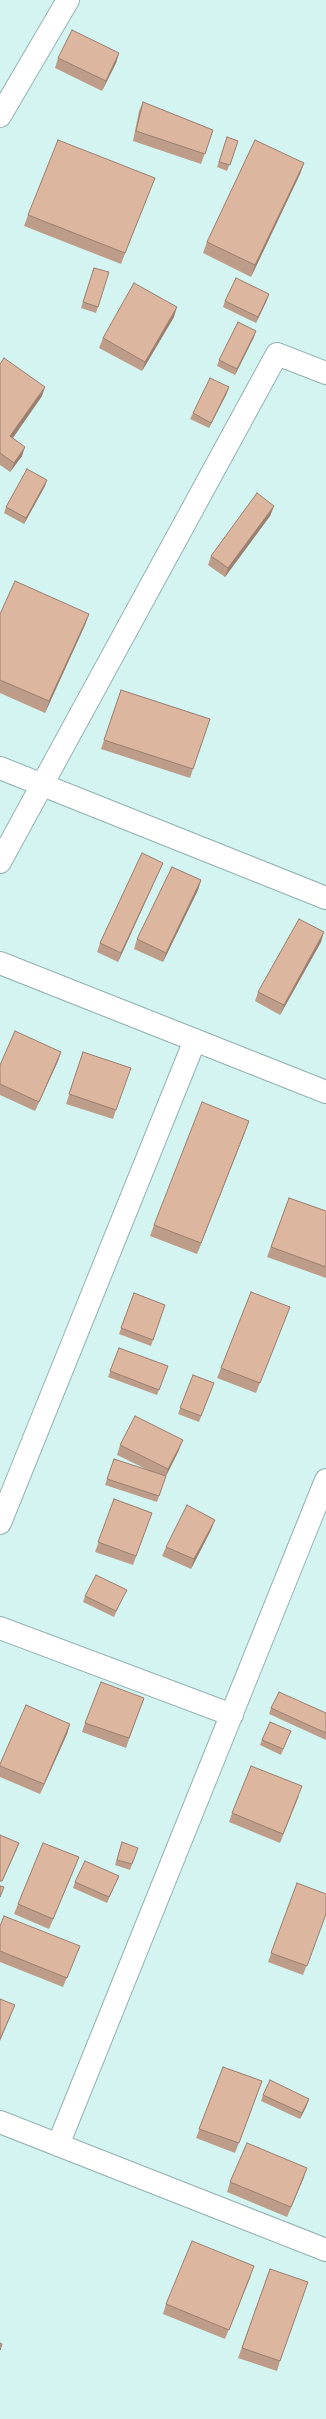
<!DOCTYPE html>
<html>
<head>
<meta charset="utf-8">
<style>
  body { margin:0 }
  canvas { display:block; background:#d4f4f2 }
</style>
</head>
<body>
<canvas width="326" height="2419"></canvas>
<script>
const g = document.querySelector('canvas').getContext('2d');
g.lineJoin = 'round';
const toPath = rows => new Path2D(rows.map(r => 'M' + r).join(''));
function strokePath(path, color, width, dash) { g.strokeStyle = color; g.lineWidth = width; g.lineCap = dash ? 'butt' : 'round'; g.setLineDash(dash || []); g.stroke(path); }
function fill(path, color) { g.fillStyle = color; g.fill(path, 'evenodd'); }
const minor = toPath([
  [0,768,326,898],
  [0,862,277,354,326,373],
  [0,963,326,1092],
  [0,1523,195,1040],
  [0,1628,232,1715],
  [0,2122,326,2250],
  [58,2145,326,1480]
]);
const major = toPath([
  [0,116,68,0]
]);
const wall = toPath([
  [119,53,116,63,102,91,55,68,58,58],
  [143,102,213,130,201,164,133,141,139,111],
  [227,137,238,141,227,171,217,167],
  [304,163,300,174,251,277,203,253,207,242],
  [155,178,121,264,24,226,28,215],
  [94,268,98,307,96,313,81,308],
  [267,300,256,323,223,307,225,301],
  [174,317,142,371,99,348,103,338],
  [254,337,235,375,217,366,219,360],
  [0,364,42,396,13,438,22,456,10,472,0,465],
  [227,393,209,428,190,419,193,413],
  [47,480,45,486,24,524,4,513,6,507],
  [274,506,270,516,225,577,208,565,211,556],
  [0,614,89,614,85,625,45,713,0,693],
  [121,690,210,719,190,778,101,749],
  [163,863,159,872,118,962,97,952,100,943],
  [201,880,198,890,163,962,134,949,137,939],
  [321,942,280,1015,255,1001,258,992],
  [61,1052,58,1061,35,1111,0,1095,0,1065],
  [80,1062,116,1110,113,1119,66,1104],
  [245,1132,197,1254,150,1236,154,1225],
  [289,1198,326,1211,326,1278,267,1257],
  [134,1293,165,1305,151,1346,119,1334],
  [286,1316,256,1393,217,1378,221,1368],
  [119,1348,168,1366,157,1395,108,1377],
  [193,1375,214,1383,199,1422,178,1414],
  [120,1445,179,1450,166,1476,157,1502,105,1485,114,1459,150,1471,117,1455],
  [114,1499,152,1513,133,1565,95,1552],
  [211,1530,191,1569,162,1556,166,1547],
  [124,1595,114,1617,83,1602,85,1596],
  [144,1698,126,1748,82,1732,85,1723],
  [271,1708,326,1713,326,1740,269,1714],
  [70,1724,67,1734,40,1794,0,1777,0,1764],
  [291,1731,281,1755,260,1745,262,1740],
  [299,1796,280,1843,229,1822,232,1813],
  [120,1848,138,1848,130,1870,115,1865],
  [75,1867,49,1929,14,1914,18,1904],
  [119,1876,107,1903,73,1888,75,1882],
  [297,1883,326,1914,303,1975,268,1962],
  [0,1926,76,1956,63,1987,0,1962],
  [223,2067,262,2081,235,2153,196,2138],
  [263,2095,307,2105,300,2119,261,2101],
  [304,2177,287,2217,227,2192,230,2182],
  [270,2269,280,2361,277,2371,238,2358],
  [251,2276,225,2339,163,2314,166,2304]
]);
const shadedWall = toPath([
  [119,53,116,63,102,91,106,81],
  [304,163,300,174,251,277,255,265],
  [269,294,267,300,256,323,258,317],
  [177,307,174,317,142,371,145,362],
  [256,331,254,337,235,375,237,369],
  [45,387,42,396,7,446,10,436],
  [229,387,227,393,209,428,211,423],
  [25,447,22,456,10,472,14,463],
  [47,480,45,486,24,524,26,518],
  [274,506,270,516,225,577,228,568],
  [89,614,85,625,45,713,49,701],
  [163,863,159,872,118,962,121,953],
  [201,880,198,890,163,962,166,953],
  [324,932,321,942,280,1015,284,1005],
  [61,1052,58,1061,35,1111,39,1102],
  [249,1121,245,1132,197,1254,201,1243],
  [183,1440,179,1450,165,1478,168,1469],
  [215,1520,211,1530,191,1569,194,1559],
  [70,1724,67,1734,40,1794,44,1784],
  [19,1843,17,1849,0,1886,2,1881],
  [79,1857,75,1867,49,1929,53,1919],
  [15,2005,11,2015,0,2041,0,2039],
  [309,2099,307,2105,300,2119,302,2113],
  [307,2168,304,2177,287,2217,291,2207]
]);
const building = toPath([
  [72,30,119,53,106,81,58,58,72,30],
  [143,102,213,130,205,154,136,131,143,102],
  [227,137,238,141,230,165,219,162,227,137],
  [58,140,155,178,125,253,28,215,58,140],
  [255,140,304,163,255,265,207,242,255,140],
  [94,268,109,272,98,307,83,302,94,268],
  [236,278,269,294,258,317,225,301,236,278],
  [134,283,177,307,145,362,103,338,134,283],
  [238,322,256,331,237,369,219,360,238,322],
  [4,358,45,387,10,436,25,447,14,463,0,453,0,364,4,358],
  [210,378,229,387,211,423,193,413,210,378],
  [27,469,47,480,26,518,6,507,27,469],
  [257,493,274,506,228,568,211,556,257,493],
  [15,581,89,614,49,701,0,680,0,614,15,581],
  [121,690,210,719,193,769,104,740,121,690],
  [142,853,163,863,121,953,100,943,142,853],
  [172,867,201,880,166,953,137,939,172,867],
  [299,919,324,932,284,1005,258,992,299,919],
  [15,1031,61,1052,39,1102,0,1084,0,1065,15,1031],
  [83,1052,131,1068,116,1110,69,1094,83,1052],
  [202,1102,249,1121,201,1243,154,1225,202,1102],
  [289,1198,326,1211,326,1267,271,1247,289,1198],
  [251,1292,290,1307,260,1383,221,1368,251,1292],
  [134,1293,165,1305,153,1340,121,1328,134,1293],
  [119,1348,168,1366,159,1390,110,1371,119,1348],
  [193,1375,214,1383,201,1416,180,1408,193,1375],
  [135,1416,183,1440,168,1469,120,1445,135,1416],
  [114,1459,166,1476,159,1496,107,1479,114,1459],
  [114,1499,152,1513,136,1556,98,1542,114,1499],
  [187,1505,215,1520,194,1559,166,1547,187,1505],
  [96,1575,127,1590,116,1611,85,1596,96,1575],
  [101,1682,144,1698,129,1738,85,1723,101,1682],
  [279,1692,326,1713,326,1733,271,1708,279,1692],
  [26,1705,70,1724,44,1784,0,1766,0,1764,26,1705],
  [270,1722,291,1731,283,1749,262,1740,270,1722],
  [251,1766,302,1786,283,1834,232,1813,251,1766],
  [0,1835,19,1843,2,1881,0,1881,0,1835],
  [122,1842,138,1848,132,1864,117,1860,122,1842],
  [43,1843,79,1857,53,1919,18,1904,43,1843],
  [85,1861,119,1876,109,1897,75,1882,85,1861],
  [297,1883,326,1894,326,1914,307,1966,271,1953,297,1883],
  [0,1886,4,1887,0,1897,0,1886],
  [4,1916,80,1946,67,1978,0,1951,0,1926,4,1916],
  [0,1999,15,2005,0,2039,0,1999],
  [223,2067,262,2081,239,2143,199,2129,223,2067],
  [270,2080,309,2099,302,2113,263,2095,270,2080],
  [247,2143,307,2168,291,2207,230,2182,247,2143],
  [192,2241,254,2266,229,2330,166,2304,192,2241],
  [270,2269,308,2282,280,2361,242,2348,270,2269],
  [0,2343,2,2344,0,2350,0,2343]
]);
strokePath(minor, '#94b2b1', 24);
strokePath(major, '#94b2b1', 24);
strokePath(minor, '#fff', 22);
strokePath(major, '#fff', 22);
fill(wall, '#bd9d89');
fill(shadedWall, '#9a7f6f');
fill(building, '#dcb69f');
strokePath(building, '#9a7f6f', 1);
</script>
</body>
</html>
